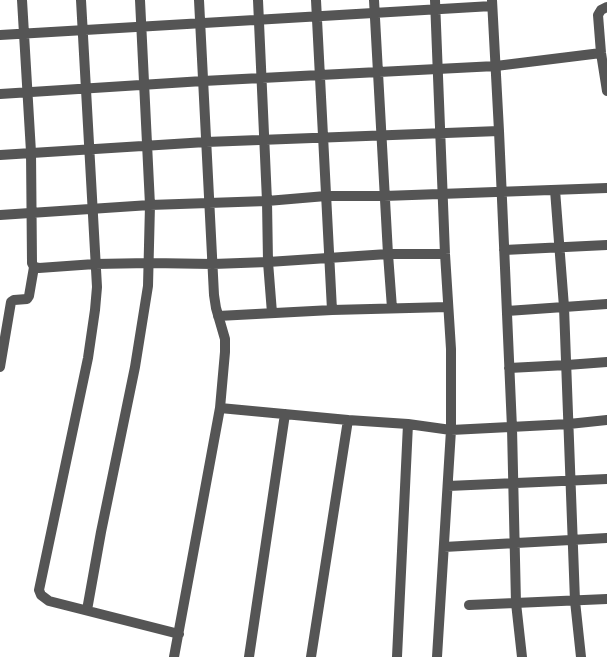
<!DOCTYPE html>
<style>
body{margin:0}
canvas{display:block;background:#fff}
</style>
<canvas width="607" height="657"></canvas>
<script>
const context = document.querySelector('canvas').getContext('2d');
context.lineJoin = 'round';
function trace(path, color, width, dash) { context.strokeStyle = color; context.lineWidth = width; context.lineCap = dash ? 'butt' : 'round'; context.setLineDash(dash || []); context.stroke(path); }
trace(new Path2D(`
 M 81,0 L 97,287 L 95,310 L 88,358 L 39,590 L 41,595 L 49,601 L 179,634
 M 258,0 L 267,201 L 268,262 L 272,313
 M 316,0 L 332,310
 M 374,0 L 388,254 L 392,308
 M 435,0 L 445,254 L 451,349 L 451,430 L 437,657
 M 492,0 L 499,131 L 512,428 L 516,603 L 522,657
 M 607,7 L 601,10 L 598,15 L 601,53 L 607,91
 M 0,35 L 492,6
 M 0,94 L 203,81 L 496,66 L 601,53
 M 0,155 L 206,142 L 499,131
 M 555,190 L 564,307 L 575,601 L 581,657
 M 0,215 L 150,205 L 267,201 L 326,196 L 384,196 L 607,188
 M 504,250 L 607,245
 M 34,267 L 39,268 L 95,264 L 150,263 L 213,264 L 268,262 L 388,254 L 445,254
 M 507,311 L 607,304
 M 218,316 L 332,310 L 448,307
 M 0,367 L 11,302 L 14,300 L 27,299 L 29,296 L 34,267 L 32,263 L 31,152 L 22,0
 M 509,368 L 567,365 L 607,362
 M 220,408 L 348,420
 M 448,486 L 607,479
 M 444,547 L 607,538
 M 469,605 L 607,599
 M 87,610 L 101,532 L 135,367 L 148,286 L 150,205 L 140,0
 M 174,657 L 220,408 L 225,352 L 225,339 L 216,308 L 214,295 L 199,0
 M 249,657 L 285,414
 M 311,657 L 348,420 L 408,424 L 451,430 L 569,424 L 607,420
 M 397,657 L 408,424`), '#555', 10);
</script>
